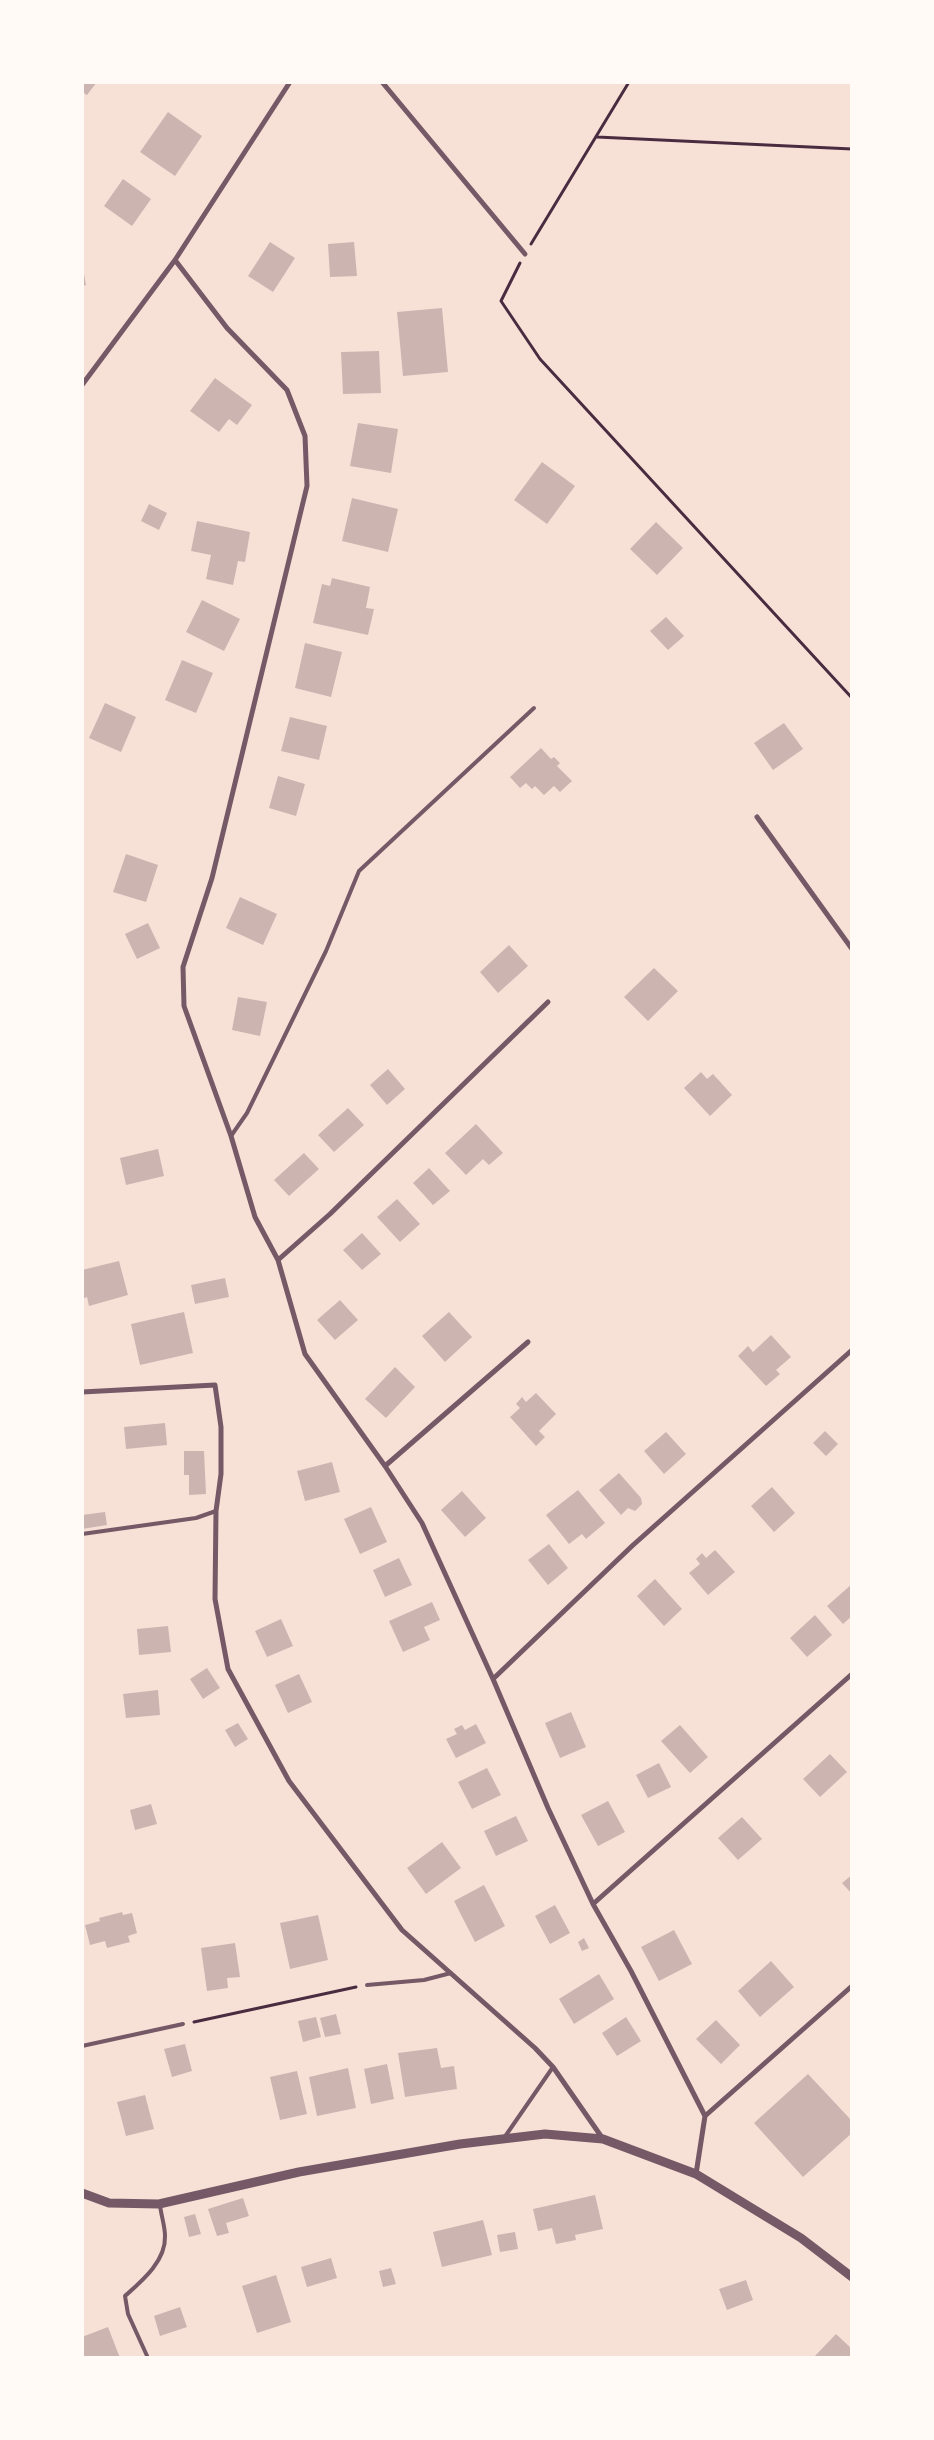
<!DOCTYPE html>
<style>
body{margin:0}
#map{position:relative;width:934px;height:2440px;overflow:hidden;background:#f7e1d7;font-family:"Open Sans",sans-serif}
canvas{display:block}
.frame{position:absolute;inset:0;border:84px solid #fffaf5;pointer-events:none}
</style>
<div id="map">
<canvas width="934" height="2440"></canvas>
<div class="frame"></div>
</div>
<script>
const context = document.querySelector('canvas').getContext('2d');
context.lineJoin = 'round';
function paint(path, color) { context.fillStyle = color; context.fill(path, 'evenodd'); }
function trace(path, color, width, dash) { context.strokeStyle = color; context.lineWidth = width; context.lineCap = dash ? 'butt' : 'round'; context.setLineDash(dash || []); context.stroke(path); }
paint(new Path2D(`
 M 82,82 L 97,82 L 87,95 L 82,92 Z
 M 168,112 L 202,136 L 175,176 L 140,152 Z
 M 123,179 L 151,199 L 132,226 L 104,206 Z
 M 270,242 L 295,258 L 273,292 L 248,276 Z
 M 354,242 L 357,276 L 330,277 L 328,244 Z
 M 82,263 L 86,285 L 82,286 Z
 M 442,308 L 448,372 L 403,376 L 397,312 Z
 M 379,351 L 381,393 L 343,394 L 341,352 Z
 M 215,378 L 252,405 L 237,425 L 229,419 L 219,432 L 190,411 Z
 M 358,423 L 398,429 L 391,473 L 350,466 Z
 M 542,462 L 575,486 L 547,524 L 514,500 Z
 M 352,498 L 398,509 L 388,552 L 342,541 Z
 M 149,504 L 167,513 L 159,530 L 141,521 Z
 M 197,521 L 250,532 L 245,562 L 238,561 L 233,585 L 206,579 L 211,555 L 191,551 Z
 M 656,522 L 683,548 L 657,575 L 630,549 Z
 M 332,578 L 370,587 L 366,608 L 374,609 L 368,635 L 313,623 L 322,584 L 330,586 Z
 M 202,600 L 240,619 L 224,651 L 186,632 Z
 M 666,617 L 684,636 L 668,650 L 650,631 Z
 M 305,643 L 342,652 L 331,697 L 295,688 Z
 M 182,660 L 213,673 L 196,713 L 165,700 Z
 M 105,703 L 136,717 L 121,752 L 89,738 Z
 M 290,717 L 327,726 L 319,760 L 281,751 Z
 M 784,723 L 803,749 L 773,770 L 754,743 Z
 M 541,748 L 551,759 L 554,757 L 560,763 L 557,766 L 572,781 L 560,792 L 554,786 L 544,795 L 535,786 L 532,789 L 526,783 L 520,788 L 510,777 Z
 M 278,776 L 305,784 L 296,816 L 269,808 Z
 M 126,854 L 158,865 L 146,902 L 113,892 Z
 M 240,897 L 277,914 L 263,945 L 226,928 Z
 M 148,923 L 160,948 L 137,959 L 125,934 Z
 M 509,945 L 528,966 L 498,993 L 480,972 Z
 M 654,968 L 678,991 L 648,1021 L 624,997 Z
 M 238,997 L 267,1002 L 260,1036 L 232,1030 Z
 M 388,1069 L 405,1089 L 387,1105 L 370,1085 Z
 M 701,1072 L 707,1079 L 713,1074 L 732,1095 L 710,1116 L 684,1088 Z
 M 348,1108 L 364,1125 L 334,1152 L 318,1135 Z
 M 476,1124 L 503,1153 L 489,1165 L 483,1159 L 466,1175 L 445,1153 Z
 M 158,1149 L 164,1176 L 126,1185 L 120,1158 Z
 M 304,1153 L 319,1169 L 289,1196 L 274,1180 Z
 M 429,1168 L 450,1191 L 433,1205 L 413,1183 Z
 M 397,1199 L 420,1224 L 400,1242 L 377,1217 Z
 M 362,1233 L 381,1254 L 362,1270 L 343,1250 Z
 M 119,1261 L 128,1295 L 89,1306 L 87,1297 L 82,1299 L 82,1270 Z
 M 225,1278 L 229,1297 L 195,1304 L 191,1285 Z
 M 340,1300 L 358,1320 L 335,1340 L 317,1320 Z
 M 184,1312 L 193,1353 L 140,1365 L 131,1324 Z
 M 449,1312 L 472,1337 L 445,1362 L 422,1336 Z
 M 771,1335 L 791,1357 L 776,1370 L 780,1374 L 766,1386 L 738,1356 L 748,1346 L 753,1352 Z
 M 395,1367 L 415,1387 L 386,1418 L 365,1399 Z
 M 536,1393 L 556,1414 L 539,1431 L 545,1437 L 536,1446 L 510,1417 L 520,1408 L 516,1404 L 522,1397 L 526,1402 Z
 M 165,1423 L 167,1445 L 126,1449 L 124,1427 Z
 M 825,1431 L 838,1444 L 826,1456 L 813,1443 Z
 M 666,1432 L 686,1454 L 664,1474 L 644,1451 Z
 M 184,1451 L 204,1451 L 206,1494 L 189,1495 L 189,1475 L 184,1475 Z
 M 332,1462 L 340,1492 L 305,1501 L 297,1471 Z
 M 619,1473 L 641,1498 L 642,1504 L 635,1511 L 628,1508 L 621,1515 L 599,1490 Z
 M 772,1487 L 795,1513 L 774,1532 L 751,1506 Z
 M 578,1490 L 605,1523 L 586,1539 L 582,1534 L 569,1544 L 546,1515 Z
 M 462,1491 L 486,1518 L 465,1537 L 441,1510 Z
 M 371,1507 L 387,1542 L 360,1554 L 344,1519 Z
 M 105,1512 L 107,1525 L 82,1529 L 82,1515 Z
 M 549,1544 L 568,1568 L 548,1585 L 528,1560 Z
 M 715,1550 L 735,1572 L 708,1595 L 689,1573 L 700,1564 L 696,1559 L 702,1553 L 706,1558 Z
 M 399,1558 L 412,1585 L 385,1597 L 373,1570 Z
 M 655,1579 L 682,1609 L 664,1626 L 637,1596 Z
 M 852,1584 L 852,1616 L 843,1624 L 827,1606 Z
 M 432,1602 L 440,1620 L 424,1627 L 430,1640 L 403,1652 L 389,1621 Z
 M 815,1615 L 832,1635 L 807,1657 L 790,1638 Z
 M 281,1619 L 293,1646 L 267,1657 L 255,1631 Z
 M 168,1626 L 171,1652 L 139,1655 L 137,1629 Z
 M 207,1668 L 220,1688 L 203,1699 L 190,1679 Z
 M 299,1674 L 312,1702 L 288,1713 L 275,1685 Z
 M 158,1690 L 160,1715 L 126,1718 L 123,1694 Z
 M 571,1712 L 586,1747 L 560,1758 L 545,1723 Z
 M 238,1723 L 248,1739 L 235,1747 L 225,1730 Z
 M 476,1724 L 486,1743 L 456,1758 L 446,1739 L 457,1734 L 454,1729 L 462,1725 L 465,1730 Z
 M 680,1725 L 708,1757 L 690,1773 L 661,1741 Z
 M 830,1754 L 847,1772 L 820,1797 L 803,1779 Z
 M 659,1763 L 671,1787 L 648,1798 L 636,1775 Z
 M 487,1768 L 501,1795 L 472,1809 L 458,1782 Z
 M 608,1801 L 625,1832 L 598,1846 L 581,1815 Z
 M 151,1804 L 157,1824 L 135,1830 L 130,1810 Z
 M 516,1816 L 528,1841 L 496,1856 L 484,1831 Z
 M 742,1817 L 762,1839 L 738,1860 L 718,1838 Z
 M 442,1842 L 461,1868 L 426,1894 L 407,1868 Z
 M 852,1875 L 852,1894 L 842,1883 Z
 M 484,1885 L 505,1926 L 475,1942 L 454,1901 Z
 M 555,1905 L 570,1933 L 550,1944 L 535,1916 Z
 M 122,1912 L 123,1915 L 132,1913 L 137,1933 L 128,1936 L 130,1942 L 107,1948 L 105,1941 L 90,1945 L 85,1925 L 100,1921 L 99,1918 Z
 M 318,1915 L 328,1960 L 290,1969 L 280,1923 Z
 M 674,1930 L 692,1964 L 659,1981 L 641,1947 Z
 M 584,1938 L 589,1948 L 582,1951 L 578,1942 Z
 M 235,1943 L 240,1977 L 227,1978 L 228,1988 L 207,1991 L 201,1948 Z
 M 771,1961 L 794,1987 L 760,2017 L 738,1991 Z
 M 599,1974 L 614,1999 L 574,2024 L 559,1999 Z
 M 336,2014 L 341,2034 L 325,2037 L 320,2018 Z
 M 316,2017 L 321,2037 L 303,2042 L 298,2021 Z
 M 626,2017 L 641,2041 L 617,2056 L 602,2033 Z
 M 716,2020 L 740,2045 L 721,2064 L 696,2039 Z
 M 185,2044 L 192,2071 L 172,2077 L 164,2049 Z
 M 437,2048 L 441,2068 L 454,2066 L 457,2089 L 405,2097 L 398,2053 Z
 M 387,2064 L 394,2099 L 371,2104 L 364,2069 Z
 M 348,2068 L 356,2108 L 317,2116 L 309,2077 Z
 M 297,2071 L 307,2114 L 280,2120 L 270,2077 Z
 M 808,2074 L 852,2121 L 852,2133 L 803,2177 L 754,2123 Z
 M 145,2095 L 154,2129 L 126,2136 L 117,2102 Z
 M 595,2195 L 603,2229 L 575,2235 L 576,2240 L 556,2244 L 552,2228 L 538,2231 L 533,2209 Z
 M 243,2198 L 249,2216 L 226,2223 L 229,2233 L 217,2236 L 208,2209 Z
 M 195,2214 L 201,2234 L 189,2237 L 184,2217 Z
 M 483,2220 L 492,2255 L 442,2267 L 433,2232 Z
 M 515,2232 L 518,2249 L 500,2252 L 497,2235 Z
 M 331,2258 L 337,2278 L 307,2287 L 301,2267 Z
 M 391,2268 L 396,2284 L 383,2287 L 379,2271 Z
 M 276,2275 L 291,2322 L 257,2333 L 242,2286 Z
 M 746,2280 L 753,2300 L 727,2310 L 719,2289 Z
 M 180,2307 L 187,2327 L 160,2336 L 154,2316 Z
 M 108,2327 L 120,2358 L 82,2358 L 82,2337 Z
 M 836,2334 L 852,2349 L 852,2358 L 813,2358 Z`), '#ccb4b1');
trace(new Path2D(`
 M 597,137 L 852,149
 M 531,244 L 629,82
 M 520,263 L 501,301 L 540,359 L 852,698
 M 194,2022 L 356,1987`), '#4a2c40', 3);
trace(new Path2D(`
 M 231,1136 L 247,1113 L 326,951 L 359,871 L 534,708
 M 82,1534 L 196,1518 L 216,1511
 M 367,1985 L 424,1980 L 451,1973
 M 82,2046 L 183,2024
 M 504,2138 L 553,2067
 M 148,2358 L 128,2314 L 125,2296 C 142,2281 166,2261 165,2236 C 165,2226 161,2215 160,2205`), '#755966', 4);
trace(new Path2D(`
 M 382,82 L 525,254
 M 175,260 L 227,328 L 287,390 L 305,436 L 307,486 L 212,878 L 183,967 L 184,1006 L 231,1136 L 255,1217 L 278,1260 L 305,1354 L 385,1466 L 422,1523 L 493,1679 L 548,1808 L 593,1904 L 631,1971 L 705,2116 L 696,2174
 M 82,385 L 175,260 L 290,82
 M 757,817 L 852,949
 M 278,1260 L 330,1214 L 548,1002
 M 82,1392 L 215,1385 L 221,1427 L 221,1474 L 216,1511 L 215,1599 L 228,1669 L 289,1781 L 402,1930 L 535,2048 L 553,2067 L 603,2139
 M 385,1466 L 528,1342
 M 493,1679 L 632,1546 L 852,1350
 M 593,1904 L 852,1674
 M 705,2116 L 852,1986`), '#755966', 5);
trace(new Path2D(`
 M 82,2193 L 109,2203 L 159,2204 L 299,2172 L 460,2144 L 545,2134 L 603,2139 L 696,2174 L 801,2238 L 852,2277`), '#755966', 9);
</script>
